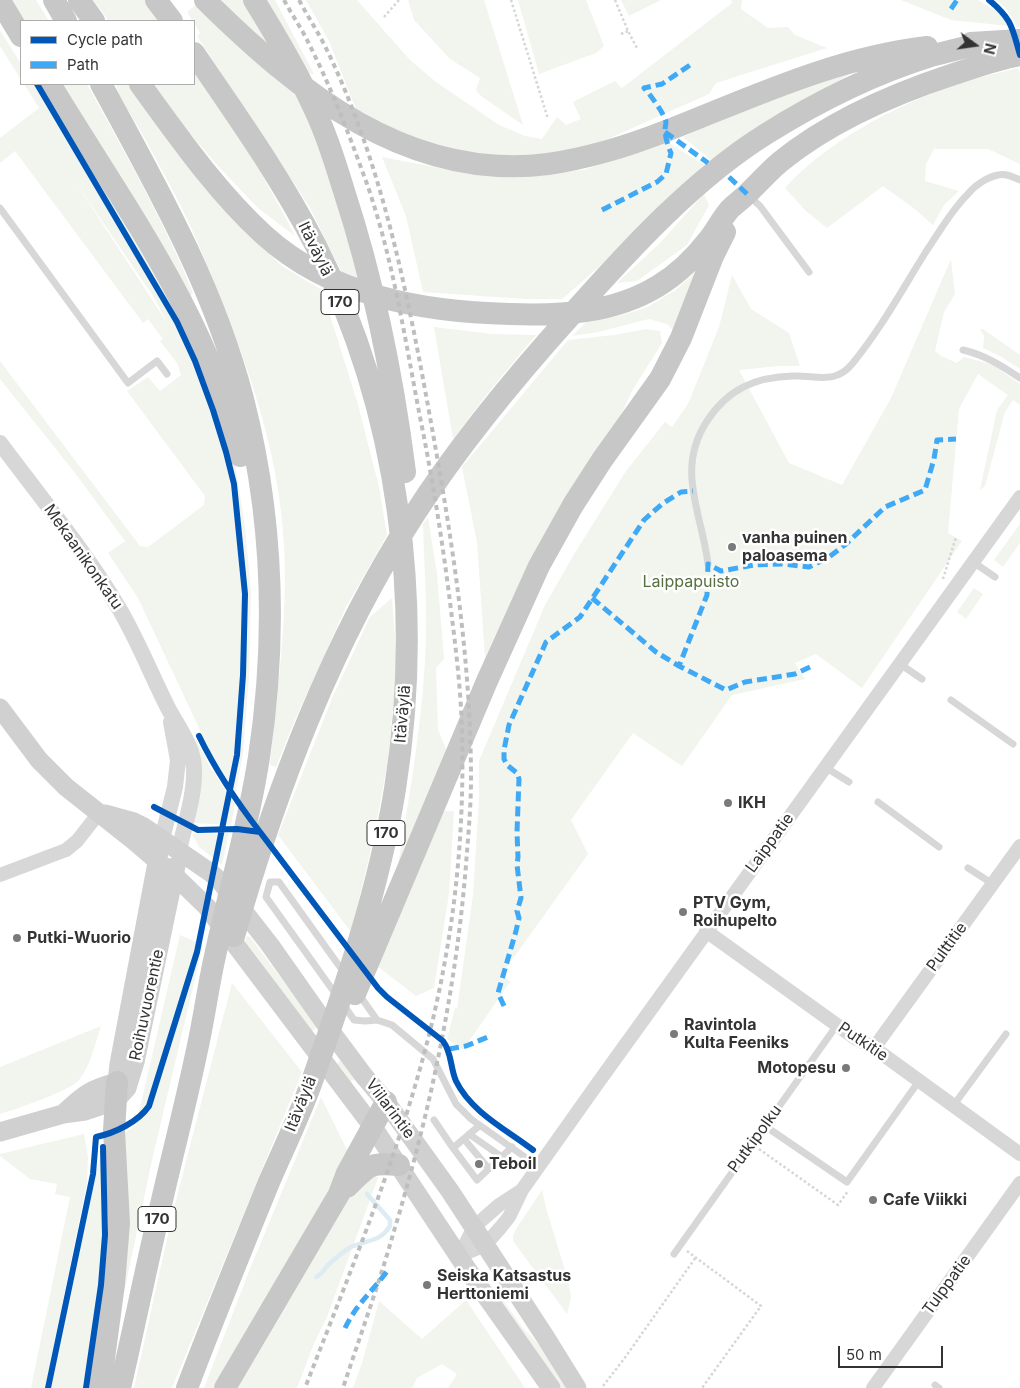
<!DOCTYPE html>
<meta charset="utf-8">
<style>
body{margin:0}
#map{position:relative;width:1020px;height:1388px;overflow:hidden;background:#fff;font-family:Inter,sans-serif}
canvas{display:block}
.legend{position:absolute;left:20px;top:20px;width:175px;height:65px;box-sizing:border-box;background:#fff;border:1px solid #adadad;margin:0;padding:6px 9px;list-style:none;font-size:15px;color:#333}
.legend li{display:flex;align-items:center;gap:10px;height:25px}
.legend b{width:25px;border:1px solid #adadad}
.north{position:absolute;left:950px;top:20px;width:50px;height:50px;-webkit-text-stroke:4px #fff;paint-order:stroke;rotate:104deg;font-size:14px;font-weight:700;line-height:20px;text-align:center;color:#333}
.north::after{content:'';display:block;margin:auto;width:18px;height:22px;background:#333;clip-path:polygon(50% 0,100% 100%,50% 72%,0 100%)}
.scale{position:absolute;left:838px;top:1346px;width:105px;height:22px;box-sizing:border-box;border:2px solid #333;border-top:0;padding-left:6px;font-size:15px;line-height:18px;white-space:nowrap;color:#333;-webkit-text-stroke:4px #fff;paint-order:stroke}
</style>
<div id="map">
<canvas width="1020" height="1388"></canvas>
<ul class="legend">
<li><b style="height:6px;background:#0057b8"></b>Cycle path</li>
<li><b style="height:6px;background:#3fa9f5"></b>Path</li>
</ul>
<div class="north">N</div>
<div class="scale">50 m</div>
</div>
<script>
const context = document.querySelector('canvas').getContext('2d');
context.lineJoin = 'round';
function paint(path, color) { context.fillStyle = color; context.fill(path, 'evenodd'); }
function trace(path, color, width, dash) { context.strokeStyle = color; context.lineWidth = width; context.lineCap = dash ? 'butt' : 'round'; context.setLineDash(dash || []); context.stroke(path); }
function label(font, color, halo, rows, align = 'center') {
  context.font = font + ' Inter,sans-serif'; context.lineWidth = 5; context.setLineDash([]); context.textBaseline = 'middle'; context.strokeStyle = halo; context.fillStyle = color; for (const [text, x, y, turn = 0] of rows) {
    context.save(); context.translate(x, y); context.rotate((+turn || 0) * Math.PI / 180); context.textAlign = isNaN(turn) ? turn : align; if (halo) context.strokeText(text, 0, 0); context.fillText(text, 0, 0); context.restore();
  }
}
paint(new Path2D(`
 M 5,0 L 36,0 L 49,21 L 21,21 Z
 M 93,0 L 145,0 L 160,21 L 109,21 Z
 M 218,0 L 248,0 L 286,64 Z
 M 261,0 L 275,0 L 314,74 L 305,73 Z
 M 306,0 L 357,0 L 410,60 L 436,82 L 499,125 L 525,136 L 542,139 L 557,117 L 566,125 L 581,119 L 573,102 L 615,81 L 622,88 L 732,3 L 731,0 L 742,0 L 741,9 L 768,28 L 788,27 L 795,35 L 827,48 L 716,83 L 709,94 L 574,154 L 547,159 L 442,152 L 357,112 L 329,41 Z
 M 408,0 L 484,0 L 523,125 L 481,96 L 476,90 L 480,78 L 450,59 L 414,20 Z
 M 518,0 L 586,0 L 604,46 L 596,53 L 539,74 Z
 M 621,0 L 661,0 L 629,16 Z
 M 901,0 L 978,0 L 1001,14 L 1009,26 L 951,20 Z
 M 996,0 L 1020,0 L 1020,27 L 1017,27 L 1005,7 Z
 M 198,3 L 259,65 L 307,104 L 366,282 L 343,275 L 309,206 L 197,36 L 200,33 L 187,12 Z
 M 0,30 L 21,64 L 21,80 L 0,46 Z
 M 1018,68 L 1020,74 L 1020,164 L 988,149 L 934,149 L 926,164 L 925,181 L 959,191 L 944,205 L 933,225 L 916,210 L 883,186 L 827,228 L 806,211 L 785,188 C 826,142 894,107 951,86 C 973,78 996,74 1018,68 Z
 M 194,69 C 231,122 266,178 295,236 L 258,208 L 217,165 L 170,110 L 151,84 L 194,84 Z
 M 851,73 L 714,162 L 683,137 L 750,105 Z
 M 24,84 L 41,84 L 164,285 L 221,416 L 236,469 L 245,527 L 251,592 L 249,677 L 243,753 L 236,792 L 214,760 L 138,598 L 108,553 L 125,541 L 75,473 L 0,379 L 0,361 L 140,546 L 148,547 L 204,505 L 205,496 L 127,391 L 148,377 L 160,391 L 181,375 L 177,363 L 160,341 L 163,339 L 148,319 L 143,323 L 15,151 L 0,163 L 0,138 L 39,108 ZM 72,177 L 153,296 L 168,324 Z
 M 58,84 L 87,84 C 124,152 164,220 193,293 L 187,299 Z
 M 116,84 L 128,84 L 161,130 L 241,228 L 282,266 L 322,290 L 357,401 L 379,487 L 387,535 L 346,607 L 294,722 L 276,767 L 270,765 C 277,694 288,617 284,546 C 279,439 238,339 197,241 C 181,203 160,167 140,130 C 134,119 117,95 116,84 Z
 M 666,141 L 704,165 L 624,245 L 562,299 L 526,299 L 423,292 L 406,216 L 382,157 L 477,175 L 535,174 L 584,170 Z
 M 704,194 L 709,205 L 687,245 L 637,281 L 617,283 L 660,243 Z
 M 951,259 L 955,294 L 944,312 L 935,351 L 941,356 L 957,363 L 964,357 L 993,365 L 1020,384 L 1020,405 L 1013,400 L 1005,412 L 985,486 L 980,490 L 997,410 L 1008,395 L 978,374 L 959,409 L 948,533 L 962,541 L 862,688 L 816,654 L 795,663 L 805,679 L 732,695 L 682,766 L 633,733 L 571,820 L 588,854 L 502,974 L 510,982 L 463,1050 L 447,1039 L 455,1008 L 457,1009 L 473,895 L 479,798 L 479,761 L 545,605 L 573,556 L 626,471 L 665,422 L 672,427 L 688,404 L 719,327 L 732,275 L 751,309 L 789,333 L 800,366 L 779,366 L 739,370 L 789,463 L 842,485 L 891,398 Z
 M 702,267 L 676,333 L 667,324 L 649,319 L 598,332 L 572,336 L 587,321 L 619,316 L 646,308 L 674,291 Z
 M 434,327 L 492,334 L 536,335 L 491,389 L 453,439 Z
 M 646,329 L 660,331 L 662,343 L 632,391 L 621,415 L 531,559 L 485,657 L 477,542 L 462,467 L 568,340 L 614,335 Z
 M 983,329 L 1020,355 L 1020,369 L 1000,356 L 983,348 L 984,336 L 980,330 Z
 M 428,517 L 437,574 L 444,659 L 436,668 L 438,730 L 447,751 L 398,866 C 410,791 424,714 426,638 C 427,600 424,562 423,524 Z
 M 1020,524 L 1020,543 L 1003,567 L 994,560 Z
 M 974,588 L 983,594 L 966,619 L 957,612 Z
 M 392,598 L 397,664 L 388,760 L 373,841 L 351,932 L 278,835 L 333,696 L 370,617 Z
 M 195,737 L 210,767 L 235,804 L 231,825 L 193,823 L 197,747 Z
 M 441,811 L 454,811 L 449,894 L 434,988 L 416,996 L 377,966 Z
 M 229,833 L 222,865 L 199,847 L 192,834 Z
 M 180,935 L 203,945 L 152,1160 L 119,1316 L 121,1136 L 136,1125 Z
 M 247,936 L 250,937 L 317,1026 L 313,1031 L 311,1030 L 246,942 L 245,939 Z
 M 232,983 L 302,1072 L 172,1388 L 134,1388 L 173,1212 Z
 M 101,1026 C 95,1044 91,1065 79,1080 C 72,1090 14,1110 0,1114 L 0,1067 Z
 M 340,1060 L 355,1078 L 355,1080 L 350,1081 L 337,1064 Z
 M 321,1097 L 348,1152 L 341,1168 L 214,1388 L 204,1388 L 248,1274 Z
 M 84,1134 L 88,1157 L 87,1183 L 45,1388 L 31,1388 L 70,1197 L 55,1194 L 57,1184 L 30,1179 L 0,1156 L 0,1154 Z
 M 107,1141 L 111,1209 L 91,1388 L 51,1388 L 95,1176 L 102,1148 Z
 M 376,1176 L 378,1178 L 327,1317 L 315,1341 L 297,1388 L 238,1388 L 356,1187 L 361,1181 Z
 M 542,1190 L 546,1208 L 568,1280 L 571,1298 L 567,1314 L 513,1241 L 513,1236 L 516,1229 Z
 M 522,1270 L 531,1282 L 528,1288 L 513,1276 Z
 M 495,1289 L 522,1327 L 544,1350 L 567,1388 L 559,1388 L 491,1291 Z
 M 466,1300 L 525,1388 L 448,1388 L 457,1374 L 442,1364 L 417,1378 L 412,1388 L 353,1388 L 362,1363 L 379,1301 L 422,1339 Z`), '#f1f5ed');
trace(new Path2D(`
 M 316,1277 C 321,1275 324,1270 327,1266 C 334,1260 341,1253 349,1248 C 364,1240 380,1243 390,1226 L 390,1220 L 367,1194`), '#ddebf3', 4.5);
trace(new Path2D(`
 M 511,0 L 548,119
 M 615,0 L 628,31 L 638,50
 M 384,17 L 399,0
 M 621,34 L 628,31
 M 943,579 L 956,537
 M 759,1149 L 838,1205 L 848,1191
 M 687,1251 L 761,1306 L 702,1388
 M 603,1386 L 624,1359 L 696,1257`), '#d6d6d6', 2.5, [2.5, 2.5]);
trace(new Path2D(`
 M 749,196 L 760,206 L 809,272
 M 0,208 L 128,383 L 157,361 L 167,374
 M 963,350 C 985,355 1002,366 1020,378
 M 973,562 L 995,577
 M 708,564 C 702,513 675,470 707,421 C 728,389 755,377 793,376 C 816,375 835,385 852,364 C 881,329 903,288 927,250 C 940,231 951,211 967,195 C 974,186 987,177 998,175 C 1006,173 1013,177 1020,180
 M 900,664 L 922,679
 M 951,700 L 1013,744
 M 825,767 L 849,782
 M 878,802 L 939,847
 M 968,868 L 993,884
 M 358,993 L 377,1020 L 392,1025 L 433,1059 L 456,1104 L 471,1119 L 539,1167
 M 337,996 L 266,897 L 270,882 L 279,882 L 345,974
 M 343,1004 L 354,1020 L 365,1021 L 377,1020
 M 953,1106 L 1006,1034
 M 434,1120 L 453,1148
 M 479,1126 L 453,1148 L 477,1180 L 512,1147
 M 765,1126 L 847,1182 L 919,1081
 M 469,1134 L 502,1157
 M 464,1139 L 489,1169
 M 674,1254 L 837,1025
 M 935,1385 L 939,1388`), '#d7d7d7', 7);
trace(new Path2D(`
 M 0,875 L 66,850 L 77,841 L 99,813
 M 706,931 L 855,1038 L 874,1048 L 1020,1154
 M 874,1048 L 1020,846
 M 459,1256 L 485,1245 L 501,1227 L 509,1217 L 522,1190 L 600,1080 L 1020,497
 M 459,1256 L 474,1227 L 499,1205 L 522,1190
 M 873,1388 L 1020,1183`), '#d7d7d7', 14);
trace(new Path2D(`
 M 0,443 C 41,498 85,551 120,610 C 138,641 151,674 167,706 C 177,726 193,745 194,768 C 195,795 185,824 179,850
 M 162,839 L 175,787 L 178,760 L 171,722`), '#d7d7d7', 16);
trace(new Path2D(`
 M 0,708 L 39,760 L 66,787 L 133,840 L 174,875 L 207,907 L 373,1127 L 469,1272 L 551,1388
 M 105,814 L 134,822 L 144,827 L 211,873 L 220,881 L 270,945 L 329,1029 L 364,1076 L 386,1102 L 450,1191 L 546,1338 L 577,1388
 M 63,1114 C 84,1094 89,1090 117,1082 L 119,1064 L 159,852
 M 0,1132 L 63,1114 L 85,1111 L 115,1101 L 127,1088 L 135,1062 L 176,866`), '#d0d0d0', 19);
trace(new Path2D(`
 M 54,0 L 66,21
 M 79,0 L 94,21
 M 156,0 L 172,21
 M 205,0 C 297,91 408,182 548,164 C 589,158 628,146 666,131 C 753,97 834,58 927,47
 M 254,0 C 275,34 296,69 313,106 C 326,133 335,162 344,191 C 374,283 393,377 405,472
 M 0,1 L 21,36
 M 971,43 L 1020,40
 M 50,84 C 122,203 209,318 240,456
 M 101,84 C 156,185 214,287 243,399 C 273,516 277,638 259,757 C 249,824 229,890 215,956 C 208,987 204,1019 197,1050 C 186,1103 172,1156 160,1209 C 146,1268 134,1328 120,1388
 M 140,84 C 178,136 216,191 264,235 C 331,296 423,312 510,314 C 561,316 614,313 658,286 C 678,274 695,257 709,239 C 716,230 722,218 730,209 C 735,204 741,200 746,195 C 758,184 768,172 780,162 C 830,121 893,94 954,74 C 976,67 997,59 1020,55
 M 234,936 C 276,790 331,643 414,515 C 461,442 515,377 573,313 C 629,250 694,179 766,134 C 817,102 873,74 931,56 C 949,51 967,47 985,42
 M 355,994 L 487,681 L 539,566 L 573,505 L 602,460 L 660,379 L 681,338 L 713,256 L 725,232
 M 347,1187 C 369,1166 367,1162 399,1165
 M 100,1388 L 114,1284 L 119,1223 L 114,1131 L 117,1082
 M 187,1388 C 213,1319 241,1251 269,1182 C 283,1150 299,1117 311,1084 C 345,988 379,889 395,789 C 424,606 400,412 316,246 C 281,178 237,116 194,53
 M 225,1388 L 339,1194 L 347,1173 L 386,1102`), '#c7c7c7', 22);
trace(new Path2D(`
 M 284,0 C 292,15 302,29 309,44 C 332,89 350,137 367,184 C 393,259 405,339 420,417 C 433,481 443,545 451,610 C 456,650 461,691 462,732 C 464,806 459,882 446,955 C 421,1102 359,1249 305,1388
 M 299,0 C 307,15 316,29 324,44 C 378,153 404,276 426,395 C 449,521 471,650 471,779 C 471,808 468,837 466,865 C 456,989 430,1112 394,1231 C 379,1284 360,1336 343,1388`), '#bebebe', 4, [5, 4]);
trace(new Path2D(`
 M 951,9 L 957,0
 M 665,132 L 708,163
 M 729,177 L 747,194
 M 602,210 L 657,182 L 666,174 L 671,153 C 668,147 665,136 665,130 C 665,127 666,124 666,122 C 665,115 650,94 644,88 L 662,84 L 690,65
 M 592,598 L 656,652 L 679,666
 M 810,667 L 795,674 L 745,682 L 726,690 L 679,666 L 707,595 L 708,564 L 721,571 L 754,565 L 782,564 L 809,567 L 829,557 L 846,544 L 885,507 L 925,490 L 934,459 L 937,440 L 956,439
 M 504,1006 L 498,993 L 516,931 L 519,918 L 517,911 L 521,898 L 517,865 L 518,857 L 517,832 L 519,779 L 517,773 L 507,765 L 504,759 L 504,750 L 509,725 L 546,642 L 580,617 L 644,520 L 662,504 L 681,492 L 693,491
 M 449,1049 L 466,1046 L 488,1037
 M 345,1328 C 357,1303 373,1291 388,1270`), '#3fa9f5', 5, [10, 5]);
trace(new Path2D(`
 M 989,0 C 1012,19 1012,27 1020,55
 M 37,84 L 177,322 L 195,361 L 213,410 L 226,452 L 234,484 L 245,594 L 243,675 L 237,755 L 197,952 L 149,1106 C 138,1122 115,1133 96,1137 L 93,1174 L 48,1388
 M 199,736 C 216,771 236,801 260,832
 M 154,807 L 198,830 L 237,829 L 260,832 L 378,988 L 387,997 L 443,1041 C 452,1053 450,1067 456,1081 C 471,1112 507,1130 533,1150
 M 86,1388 L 101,1285 L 105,1235 L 103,1147`), '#0057b8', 6);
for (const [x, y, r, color] of [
 [732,547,5,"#7a7a7a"],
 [728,803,5,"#7a7a7a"],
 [683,912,5,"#7a7a7a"],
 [17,938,5,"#7a7a7a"],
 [674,1034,5,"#7a7a7a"],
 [846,1068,5,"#7a7a7a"],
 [479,1164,5,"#7a7a7a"],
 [873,1200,5,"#7a7a7a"],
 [427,1285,5,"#7a7a7a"]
]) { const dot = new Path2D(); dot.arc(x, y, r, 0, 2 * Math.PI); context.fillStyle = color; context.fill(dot); trace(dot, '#fff', 2); }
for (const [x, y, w] of [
 [340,302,38],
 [386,833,38],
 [157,1219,38]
]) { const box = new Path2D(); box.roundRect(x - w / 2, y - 12.5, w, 25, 4); context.fillStyle = '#fff'; context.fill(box); trace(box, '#333', 1); }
label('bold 15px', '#333', null, [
 ["170",340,302],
 ["170",386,833],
 ["170",157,1219]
]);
label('16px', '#333', '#fff', [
 ["Itäväylä",315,249,64],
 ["Mekaanikonkatu",83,557,55],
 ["Itäväylä",403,714,-85],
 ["Laippatie",770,843,-54],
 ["Pulttitie",947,947,-54],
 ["Roihuvuorentie",147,1005,-78],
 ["Putkitie",863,1042,34],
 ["Itäväylä",301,1104,-68],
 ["Viilarintie",390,1109,53],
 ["Putkipolku",755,1139,-54],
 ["Tulppatie",947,1285,-54]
]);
label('bold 16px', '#333', '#fff', [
 ["vanha puinen",742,538],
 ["paloasema",742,556],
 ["IKH",738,803],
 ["PTV Gym,",693,903],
 ["Roihupelto",693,921],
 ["Putki-Wuorio",27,938],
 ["Ravintola",684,1025],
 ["Kulta Feeniks",684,1043],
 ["Motopesu",836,1068,"right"],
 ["Teboil",489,1164],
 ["Cafe Viikki",883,1200],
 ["Seiska Katsastus",437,1276],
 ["Herttoniemi",437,1294]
], 'left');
label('16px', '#56703f', '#fff', [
 ["Laippapuisto",691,582]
]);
</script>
